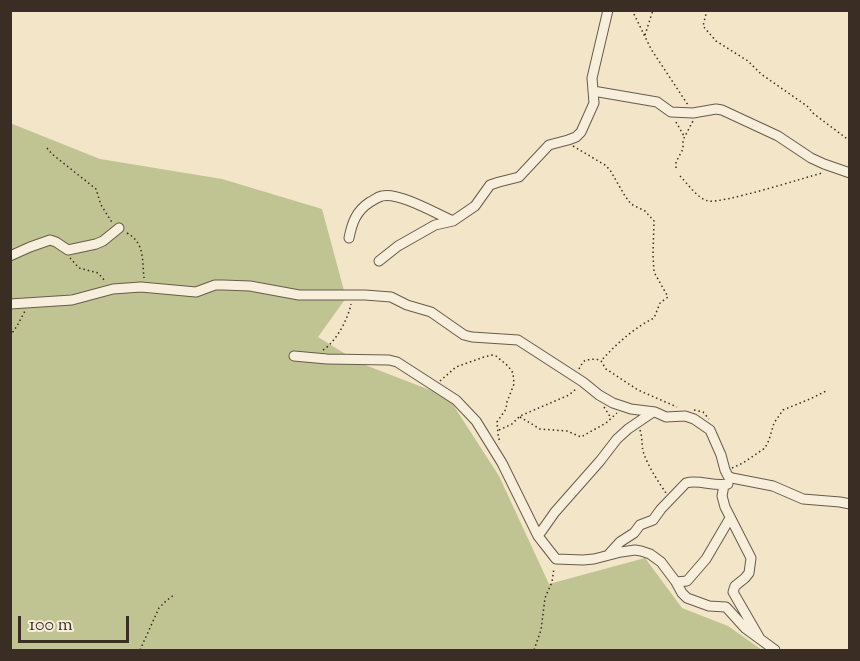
<!DOCTYPE html>
<style>
body{margin:0}
#map{position:relative;width:860px;height:661px;overflow:hidden;background:#f2e5c8;font-family:"Sorts Mill Goudy",serif}
canvas{display:block}
.frame{position:absolute;inset:0;border:12px solid #3a2d23;pointer-events:none}
.scale{position:absolute;left:18px;top:616px;width:111px;height:27px;box-sizing:border-box;border:3px solid #3a2d23;border-top:0;padding-left:8px;font-size:18px;line-height:21px;white-space:nowrap;color:#3a2d23;-webkit-text-stroke:4px #f7eedb;paint-order:stroke}
</style>
<div id="map">
<canvas width="860" height="661"></canvas>
<div class="frame"></div>
<div class="scale">100 m</div>
</div>
<script>
const context = document.querySelector('canvas').getContext('2d');
context.lineJoin = 'round';
function paint(path, color) { context.fillStyle = color; context.fill(path, 'evenodd'); }
function trace(path, color, width, dash) { context.strokeStyle = color; context.lineWidth = width; context.lineCap = dash ? 'butt' : 'round'; context.setLineDash(dash || []); context.stroke(path); }
paint(new Path2D(`
 M 10,123 L 100,159 L 222,179 L 322,209 L 346,298 L 318,337 L 360,363 L 448,397 L 499,476 L 549,584 L 645,558 L 682,608 L 728,626 L 762,650 L 11,650 Z`), '#c0c392');
const minor = new Path2D(`
 M 593,91 L 657,102 L 671,112 L 693,113 L 716,109 L 722,110 L 778,136 L 811,158 L 824,164 L 850,173
 M 349,238 C 352,223 356,211 370,202 C 374,200 377,197 382,196 C 399,192 437,214 453,221
 M 10,256 L 30,247 L 50,240 L 56,242 L 68,250 L 96,244 L 103,241 L 119,228
 M 379,261 L 398,246 L 435,225 L 453,221 L 475,206 L 490,185 L 499,182 L 519,177 L 549,145 L 568,140 L 576,137 L 581,132 L 594,103 L 592,78 L 608,10
 M 10,304 L 72,300 L 113,289 L 141,287 L 196,292 L 215,285 L 223,285 L 250,286 L 299,295 L 365,295 L 391,297 L 407,305 L 431,312 L 464,335 L 472,337 L 518,340 L 583,382 L 599,395 L 613,403 L 631,409 L 655,412 L 666,417 L 685,416 L 694,419 L 710,430 L 721,455 L 725,470 L 728,476 L 732,478 L 773,486 L 803,499 L 840,502 L 850,504
 M 294,356 L 327,359 L 389,360 L 397,362 L 456,400 L 476,421 L 502,463 L 538,536 L 556,559 L 583,560 L 594,559 L 621,552 L 635,550 L 641,551 L 650,554 L 661,562 L 676,582 L 682,593 L 687,598 L 709,606 L 726,607 L 745,628 L 775,650
 M 724,485 L 722,496 L 725,507 L 751,558 L 749,573 L 745,578 L 735,586 L 733,592 L 759,637
 M 538,536 L 555,512 L 600,461 L 617,439 L 628,429 L 653,412
 M 609,554 L 620,542 L 634,533 L 640,525 L 653,520 L 661,509 L 686,483 C 699,479 713,487 728,484
 M 676,582 L 687,581 L 706,559 L 730,518`);
trace(minor, '#685b4c', 11);
trace(new Path2D(`
 M 632,10 L 651,49 L 688,105
 M 707,10 L 703,26 L 716,41 L 748,61 L 761,74 L 807,106 L 814,114 L 850,141
 M 645,35 L 653,10
 M 676,122 L 684,136
 M 573,146 L 605,165 L 610,170 L 625,196 L 631,204 L 645,211 L 654,221 L 653,255 L 654,272 L 668,297 L 660,303 L 654,318 C 634,328 616,344 601,361
 M 47,148 L 52,154 L 96,189 L 101,205 L 113,224
 M 676,168 L 676,162 L 683,149 L 683,140 L 693,121
 M 680,176 C 688,184 697,198 708,201 C 721,204 804,178 822,173
 M 127,233 C 145,243 142,260 144,278
 M 70,258 L 79,268 L 98,273 L 106,282
 M 10,336 L 17,326 L 25,311
 M 323,350 C 336,342 348,319 351,304
 M 579,369 L 583,362 L 586,360 L 596,359 L 601,361 L 606,369 L 638,390 L 677,407
 M 440,381 L 456,367 L 484,357 L 492,355 L 496,356 L 508,366 L 513,373 L 514,384 L 507,402 L 506,409 L 497,422 L 498,434 L 500,443
 M 604,407 L 611,418
 M 694,410 L 703,412 L 709,419
 M 520,417 L 540,429 L 567,431 L 581,437 L 606,423 L 617,413
 M 499,430 L 512,424 L 520,416 L 569,395 L 576,389
 M 640,430 C 643,439 641,446 644,454 C 648,466 659,483 666,493
 M 732,468 L 743,463 L 765,448 L 769,440 L 774,423 L 783,410 L 810,399 L 826,391
 M 140,650 L 159,608 L 166,601 L 175,594
 M 534,650 L 541,630 L 545,598 L 552,582 L 554,568`), '#3a2d23', 1.5, [1.5, 3]);
trace(minor, '#f7eedb', 9);
</script>
